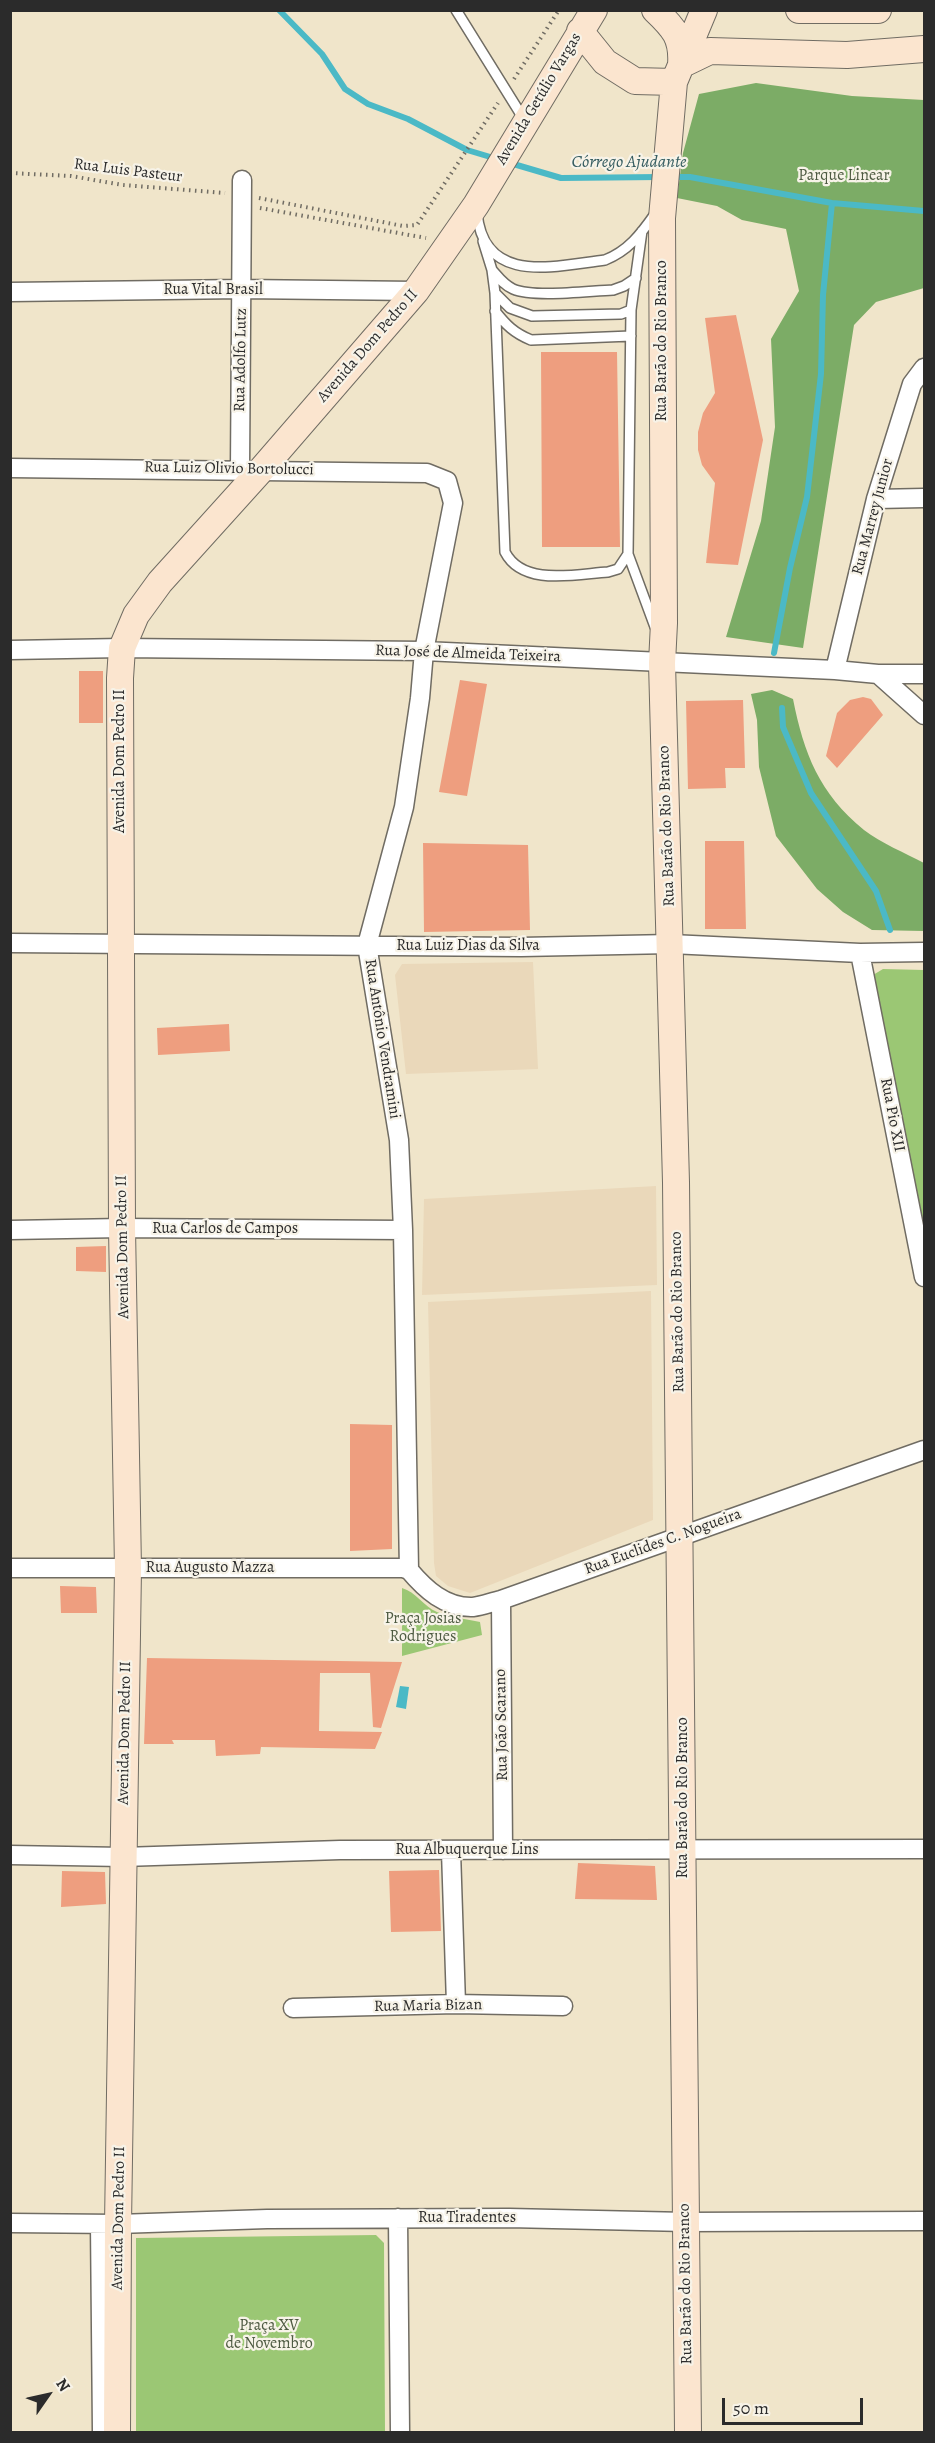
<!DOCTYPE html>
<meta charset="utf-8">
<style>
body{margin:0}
#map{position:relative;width:935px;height:2443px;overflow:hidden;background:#f0e5ca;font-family:Alegreya,serif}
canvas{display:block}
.frame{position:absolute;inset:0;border:12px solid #2b2b2b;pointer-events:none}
.north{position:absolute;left:18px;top:2365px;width:60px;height:60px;-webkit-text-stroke:4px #f7f3e8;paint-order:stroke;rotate:56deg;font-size:16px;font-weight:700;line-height:24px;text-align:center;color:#2b2b2b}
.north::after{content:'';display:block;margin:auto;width:21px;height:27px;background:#2b2b2b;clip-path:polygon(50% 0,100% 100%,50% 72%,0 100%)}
.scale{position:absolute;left:722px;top:2398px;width:141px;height:27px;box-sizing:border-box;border:3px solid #2b2b2b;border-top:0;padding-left:8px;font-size:18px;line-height:21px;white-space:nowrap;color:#2b2b2b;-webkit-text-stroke:4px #f7f3e8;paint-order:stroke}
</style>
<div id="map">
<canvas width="935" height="2443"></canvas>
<div class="frame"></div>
<div class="north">N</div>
<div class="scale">50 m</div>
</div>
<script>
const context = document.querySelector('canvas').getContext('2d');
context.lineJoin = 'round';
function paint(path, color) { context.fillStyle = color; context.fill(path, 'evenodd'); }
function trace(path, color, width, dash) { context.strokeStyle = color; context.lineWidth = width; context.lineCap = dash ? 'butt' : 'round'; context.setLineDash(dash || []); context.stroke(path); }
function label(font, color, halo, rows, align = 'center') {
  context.font = font + ' Alegreya,serif'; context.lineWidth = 4.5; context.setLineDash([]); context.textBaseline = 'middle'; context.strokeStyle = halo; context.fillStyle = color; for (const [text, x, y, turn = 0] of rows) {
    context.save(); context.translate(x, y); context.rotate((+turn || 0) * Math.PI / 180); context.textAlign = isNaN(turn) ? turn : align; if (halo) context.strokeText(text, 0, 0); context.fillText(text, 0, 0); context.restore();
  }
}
paint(new Path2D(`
 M 533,962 L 538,1069 L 406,1074 L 395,975 L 402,964 Z
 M 656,1186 L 657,1285 L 422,1295 L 424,1199 Z
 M 651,1291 L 653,1520 L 470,1593 L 448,1586 L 436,1576 L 434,1563 L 428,1302 Z`), '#ead8ba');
paint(new Path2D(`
 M 883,969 L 924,970 L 924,1228 L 873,975 Z
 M 402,1588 C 416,1592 423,1606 437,1612 C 450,1618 467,1619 480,1622 L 482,1635 L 402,1656 Z
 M 376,2235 L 384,2243 L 385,2432 L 136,2432 L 136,2238 Z`), '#9bc774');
paint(new Path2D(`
 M 756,83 L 852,96 L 924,100 L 924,288 L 876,302 L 854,325 L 803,648 L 726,637 L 761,521 L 775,427 L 771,339 L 799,291 L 786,229 L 742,220 L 717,206 L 677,198 L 683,153 L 699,94 Z
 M 772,690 L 793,699 C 804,754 819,793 864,830 C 881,843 905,853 924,863 L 924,931 L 872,930 L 843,912 L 817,889 L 776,836 L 759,767 L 757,720 L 751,694 Z`), '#7cac66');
paint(new Path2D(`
 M 400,1686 L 409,1687 L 406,1709 L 396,1707 Z`), '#4bb9c6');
trace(new Path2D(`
 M 279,10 L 322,54 L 345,89 L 368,104 L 408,119 L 467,150 L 497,159
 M 510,163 L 561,178 L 660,177
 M 673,177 L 690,177 L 832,203 L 924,211
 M 774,653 L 790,568 L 807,497 L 821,374 L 823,295 L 832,203
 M 782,708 L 783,727 L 811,793 L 876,891 L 890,930`), '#4bb9c6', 6);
paint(new Path2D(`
 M 736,315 L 763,440 L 738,565 L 706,563 L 715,483 L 702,465 L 698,450 L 698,432 L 703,413 L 715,393 L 705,318 Z
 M 541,352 L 617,352 L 620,547 L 542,547 Z
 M 79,671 L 103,671 L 103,723 L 79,723 Z
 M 460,680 L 487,684 L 467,796 L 439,792 Z
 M 863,697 L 871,699 L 883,715 L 837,768 L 826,756 L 837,713 L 850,700 Z
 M 743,700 L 745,768 L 725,768 L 726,788 L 688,789 L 686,701 Z
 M 705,841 L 744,841 L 746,929 L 705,929 Z
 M 423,843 L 528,845 L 530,930 L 424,932 Z
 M 229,1024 L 230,1051 L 158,1055 L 157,1028 Z
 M 106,1246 L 106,1272 L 76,1271 L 76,1247 Z
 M 350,1424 L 392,1425 L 392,1549 L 350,1551 Z
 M 60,1586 L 96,1587 L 97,1613 L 61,1613 Z
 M 147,1658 L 402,1662 L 381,1728 L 373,1727 L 370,1673 L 320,1673 L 319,1731 L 382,1732 L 375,1749 L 261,1747 L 260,1754 L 216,1756 L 215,1740 L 172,1740 L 174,1744 L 144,1744 Z
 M 578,1863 L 655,1866 L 657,1900 L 575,1899 Z
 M 439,1870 L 441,1931 L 391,1932 L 389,1871 Z
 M 62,1871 L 105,1872 L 106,1904 L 61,1907 Z`), '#ee9e7f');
const lane = new Path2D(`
 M 456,10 L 525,121
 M 477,213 C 484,286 555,266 605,260 C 628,251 641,234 655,214
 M 483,241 L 492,270 L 495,293 L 505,552 C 523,587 576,574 608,572 L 618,569 L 628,554 L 631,310 L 642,231
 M 492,270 C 499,278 504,285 513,289 C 534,298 588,291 613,290 L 624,286 L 636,278
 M 495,293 L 510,308 L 532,316 L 621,314 L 631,310
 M 495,311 C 506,325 514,333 531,340 L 631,336
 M 628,554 L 655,627`);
const street = new Path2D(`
 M 10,292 L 242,289 L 416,291
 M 10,468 L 427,473 L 447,481 L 453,503 L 424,651 L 420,698 L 404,807 L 367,945 L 399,1140 L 403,1230 L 409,1570
 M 240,469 L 242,180
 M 876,499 L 924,498
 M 10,650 L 122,648 L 424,651 L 835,670 L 878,674 L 924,674
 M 835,670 L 876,499 L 912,384 L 924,368
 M 878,674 L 924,715
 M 10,943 L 521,947 L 671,944 L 860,953 L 924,952
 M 860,953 L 924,1277
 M 10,1230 L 122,1228 L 403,1230
 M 10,1568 L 403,1568 L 409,1570
 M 409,1570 C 425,1589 445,1608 473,1607 C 482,1606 492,1602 501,1600 L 924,1450
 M 501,1600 L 503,1850
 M 451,1851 L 456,2004
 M 10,1855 L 123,1857 L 340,1850 L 924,1849
 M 293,2008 L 456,2004 L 563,2006
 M 398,2218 L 400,2432
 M 10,2223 L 118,2224 L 267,2219 L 509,2218 L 686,2222 L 924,2221
 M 100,2224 L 102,2432`);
const secondary = new Path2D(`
 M 655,10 C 674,28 683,38 681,65
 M 799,10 L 878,10
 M 580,31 L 605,62 L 635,81 L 674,82
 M 681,65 L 710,51 L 847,55 L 924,49
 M 117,2432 L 118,2224 L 128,1569 L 122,1228 L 120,678 L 122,648 L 136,615 L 160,582 L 262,469 L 416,291 L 476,205 L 594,10
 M 688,2432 L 676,1182 L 662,663 L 664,623 L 662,218 L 674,82 L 704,10`);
trace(lane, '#706c63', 12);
trace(street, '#706c63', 21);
trace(secondary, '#706c63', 28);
trace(new Path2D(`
 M 514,79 L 559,10
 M 10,173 L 71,176 L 123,185 L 225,193
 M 259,198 L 403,226 L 417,225 L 498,103
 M 260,208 L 426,238`), '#706c63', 4, [1.5, 4.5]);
trace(lane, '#fff', 9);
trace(street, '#fff', 18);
trace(secondary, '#fbe5cf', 26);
label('16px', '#2b2b2b', '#f7f3e8', [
 ["Avenida Getúlio Vargas",539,99,-59],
 ["Rua Luis Pasteur",128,171,7],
 ["Rua Vital Brasil",213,290],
 ["Rua Barão do Rio Branco",662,341,-90],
 ["Avenida Dom Pedro II",368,346,-49],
 ["Rua Adolfo Lutz",241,360,-89],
 ["Rua Luiz Olivio Bortolucci",229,469,1],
 ["Rua Marrey Junior",873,517,-75],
 ["Rua José de Almeida Teixeira",468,654,2],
 ["Avenida Dom Pedro II",120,761,-90],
 ["Rua Barão do Rio Branco",667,826,-92],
 ["Rua Luiz Dias da Silva",468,946],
 ["Rua Antônio Vendramini",382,1039,81],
 ["Rua Pio XII",892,1115,79],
 ["Rua Carlos de Campos",225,1229],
 ["Avenida Dom Pedro II",123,1247,-91],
 ["Rua Barão do Rio Branco",678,1312,-91],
 ["Rua Euclides C. Nogueira",663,1542,-20],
 ["Rua Augusto Mazza",210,1568],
 ["Rua João Scarano",502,1725,-91],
 ["Avenida Dom Pedro II",125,1733,-89],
 ["Rua Barão do Rio Branco",683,1798,-90],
 ["Rua Albuquerque Lins",467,1850],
 ["Rua Maria Bizan",428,2006,-1],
 ["Avenida Dom Pedro II",119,2218,-89],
 ["Rua Tiradentes",467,2218],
 ["Rua Barão do Rio Branco",686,2284,-91]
]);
label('16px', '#4d5a41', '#f7f3e8', [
 ["Parque Linear",844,176],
 ["Praça Josias",423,1619],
 ["Rodrigues",423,1637],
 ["Praça XV",269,2326],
 ["de Novembro",269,2344]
]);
label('italic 18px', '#365d61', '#f7f3e8', [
 ["Córrego Ajudante",629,163]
]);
</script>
